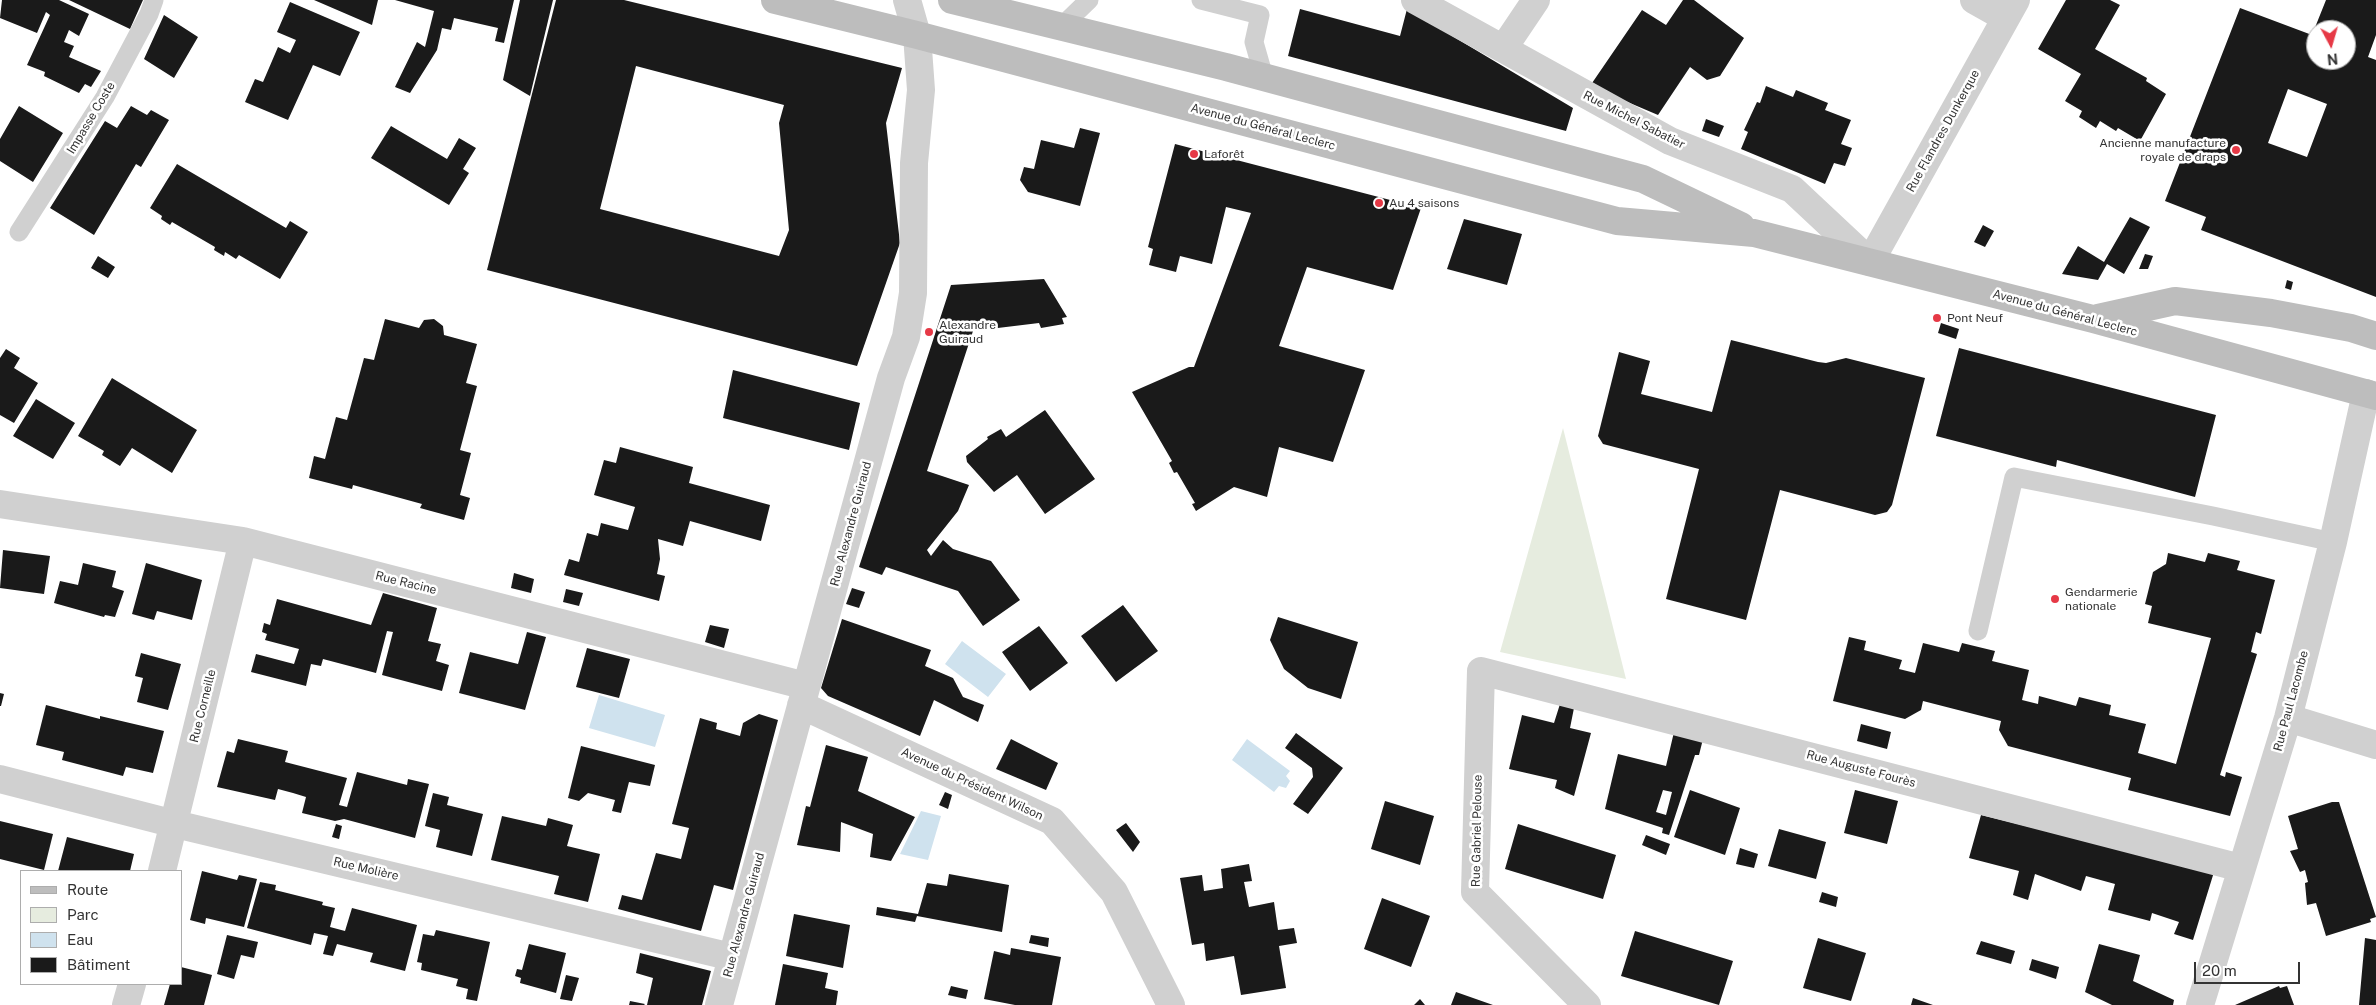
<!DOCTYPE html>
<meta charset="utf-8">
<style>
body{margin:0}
#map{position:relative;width:2376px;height:1005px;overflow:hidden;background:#fff;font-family:"Public Sans",sans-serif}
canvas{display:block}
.legend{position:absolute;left:20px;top:870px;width:162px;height:115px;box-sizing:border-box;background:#fff;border:1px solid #adadad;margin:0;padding:6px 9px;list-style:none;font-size:15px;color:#333}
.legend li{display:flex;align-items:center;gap:10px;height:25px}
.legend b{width:25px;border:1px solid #adadad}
.north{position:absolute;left:2306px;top:20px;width:50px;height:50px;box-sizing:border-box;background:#fff;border:1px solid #adadad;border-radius:50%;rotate:174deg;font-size:14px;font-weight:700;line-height:20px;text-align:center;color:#333}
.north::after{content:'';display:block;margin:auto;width:18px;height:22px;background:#e63946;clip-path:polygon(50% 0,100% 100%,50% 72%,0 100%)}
.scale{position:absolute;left:2194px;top:962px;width:106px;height:22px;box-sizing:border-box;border:2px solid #333;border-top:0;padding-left:6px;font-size:15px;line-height:18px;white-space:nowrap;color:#333;-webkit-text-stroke:4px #fff;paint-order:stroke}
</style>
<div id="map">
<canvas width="2376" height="1005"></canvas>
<ul class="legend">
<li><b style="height:6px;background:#bdbdbd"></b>Route</li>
<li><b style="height:14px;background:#e6ecdf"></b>Parc</li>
<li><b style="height:14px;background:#cfe2ee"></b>Eau</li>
<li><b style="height:14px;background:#1a1a1a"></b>Bâtiment</li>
</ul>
<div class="north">N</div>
<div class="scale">20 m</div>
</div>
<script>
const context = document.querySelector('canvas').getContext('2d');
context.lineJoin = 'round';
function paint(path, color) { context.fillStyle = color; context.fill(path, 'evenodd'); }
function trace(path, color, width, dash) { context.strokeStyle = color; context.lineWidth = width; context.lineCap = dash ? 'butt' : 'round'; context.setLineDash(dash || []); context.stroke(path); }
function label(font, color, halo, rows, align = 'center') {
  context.font = font + ' "Public Sans",sans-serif'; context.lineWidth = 5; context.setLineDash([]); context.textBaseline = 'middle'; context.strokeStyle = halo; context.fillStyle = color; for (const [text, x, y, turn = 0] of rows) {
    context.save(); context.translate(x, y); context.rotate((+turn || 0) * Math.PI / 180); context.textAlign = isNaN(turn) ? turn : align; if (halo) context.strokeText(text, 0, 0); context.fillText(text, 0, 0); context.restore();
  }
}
paint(new Path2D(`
 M 1563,428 L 1626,679 L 1500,652 Z`), '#e6ecdf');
paint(new Path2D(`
 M 962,641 L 1006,674 L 988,697 L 945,664 Z
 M 599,695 L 665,715 L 655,747 L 589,728 Z
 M 1247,739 L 1290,771 L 1286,776 L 1290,781 L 1286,788 L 1279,786 L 1274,792 L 1232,760 Z
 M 921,811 L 941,816 L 928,860 L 900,854 Z`), '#cfe2ee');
paint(new Path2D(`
 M 2,0 L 59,0 L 89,14 L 79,36 L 69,30 L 64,42 L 74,46 L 69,57 L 101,71 L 91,87 L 85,84 L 79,93 L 44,76 L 45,72 L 27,65 L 50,15 L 46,12 L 37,33 L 0,18 Z
 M 69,0 L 143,0 L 130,29 Z
 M 314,0 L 378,0 L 372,25 Z
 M 395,0 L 514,0 L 504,43 L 495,41 L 498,28 L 454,18 L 451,30 L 442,28 L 437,50 L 410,93 L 395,87 L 417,42 L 425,47 L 434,11 Z
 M 520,0 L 553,0 L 530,96 L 503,80 Z
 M 556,0 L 624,0 L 902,68 L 886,123 L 900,243 L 857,366 L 487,270 ZM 636,66 L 784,105 L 779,123 L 789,230 L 779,256 L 600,209 Z
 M 1683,0 L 1694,0 L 1744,38 L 1720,76 L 1707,80 L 1690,67 L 1658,115 L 1590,86 L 1642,10 L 1666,25 Z
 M 2066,0 L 2110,0 L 2120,5 L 2095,49 L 2147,78 L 2146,81 L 2166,94 L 2140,141 L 2118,128 L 2116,131 L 2100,121 L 2096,128 L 2079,117 L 2082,111 L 2065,101 L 2081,74 L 2038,49 Z
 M 2326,0 L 2376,0 L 2376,35 L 2368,57 L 2376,60 L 2376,297 L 2201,230 L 2206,217 L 2165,201 L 2240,8 L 2312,35 ZM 2316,30 L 2346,30 L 2346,60 L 2316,60 ZM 2288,89 L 2327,104 L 2307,157 L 2268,143 Z
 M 290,2 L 360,32 L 340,76 L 313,65 L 288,120 L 245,102 L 255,79 L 263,82 L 278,47 L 290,53 L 296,40 L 277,32 Z
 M 1300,9 L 1400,36 L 1407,9 L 1573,108 L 1566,131 L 1288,56 Z
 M 164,15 L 198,37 L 174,78 L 144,59 Z
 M 1766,86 L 1793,97 L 1796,90 L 1828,103 L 1825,110 L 1851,120 L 1841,144 L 1852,148 L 1845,166 L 1834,163 L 1825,184 L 1741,149 L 1748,132 L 1744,130 L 1757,102 L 1760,103 Z
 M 19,106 L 63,133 L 33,182 L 0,161 L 0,139 Z
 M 131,106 L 147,115 L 151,110 L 169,120 L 141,167 L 136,164 L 94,235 L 50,208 L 105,121 L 117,128 Z
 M 1706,119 L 1724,126 L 1719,137 L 1702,131 Z
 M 391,126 L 447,159 L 459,138 L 476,148 L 463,169 L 469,173 L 449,205 L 371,158 Z
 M 1080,128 L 1100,133 L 1080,206 L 1028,192 L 1020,180 L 1024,167 L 1034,169 L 1041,140 L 1074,148 Z
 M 1175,144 L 1421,208 L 1393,290 L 1307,267 L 1279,346 L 1365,370 L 1333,462 L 1279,447 L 1267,497 L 1234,487 L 1196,511 L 1192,504 L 1195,503 L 1177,472 L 1174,473 L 1169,463 L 1172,461 L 1132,392 L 1189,367 L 1194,367 L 1251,213 L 1226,207 L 1212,264 L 1180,256 L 1176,272 L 1149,265 L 1153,249 L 1148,247 Z
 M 177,164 L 286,228 L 290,221 L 308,232 L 280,279 L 239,255 L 236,259 L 225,252 L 224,256 L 214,250 L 215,247 L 172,222 L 170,225 L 161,219 L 162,216 L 150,208 Z
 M 2130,217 L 2150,227 L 2124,274 L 2107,264 L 2098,280 L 2062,274 L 2078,246 L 2104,262 Z
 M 1464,219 L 1522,234 L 1507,285 L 1447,269 Z
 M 1983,225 L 1994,231 L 1985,247 L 1974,242 Z
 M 2145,254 L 2153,256 L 2148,269 L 2139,269 Z
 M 98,256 L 115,267 L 108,278 L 91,268 Z
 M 1044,279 L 1067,317 L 1062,318 L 1064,324 L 1041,328 L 1039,323 L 973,331 L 927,471 L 969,485 L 958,511 L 927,550 L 931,556 L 943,540 L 953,549 L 991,561 L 1020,600 L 983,626 L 958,591 L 886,567 L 882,575 L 859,567 L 951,285 Z
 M 2287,280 L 2293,282 L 2291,290 L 2285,288 Z
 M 385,319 L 419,328 L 424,320 L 434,319 L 443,326 L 444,335 L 477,344 L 466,383 L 477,386 L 460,450 L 471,453 L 460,495 L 470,498 L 464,520 L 420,508 L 422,504 L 353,485 L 352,489 L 309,478 L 314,456 L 325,459 L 336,417 L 347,420 L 364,358 L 374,360 Z
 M 1941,323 L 1959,329 L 1956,339 L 1938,333 Z
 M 1731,340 L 1818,362 L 1826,363 L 1846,358 L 1925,378 L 1892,505 L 1887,512 L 1875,515 L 1780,490 L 1746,620 L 1666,599 L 1699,469 L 1603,444 L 1598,436 L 1619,352 L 1650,361 L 1641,394 L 1712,412 Z
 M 1959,348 L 2216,415 L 2195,497 L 2057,460 L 2056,467 L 1936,436 Z
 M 6,349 L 20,358 L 14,368 L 38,383 L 14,423 L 0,415 L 0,358 Z
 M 733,370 L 860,403 L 849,450 L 723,418 Z
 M 112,378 L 197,430 L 172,473 L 132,448 L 120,466 L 102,455 L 104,451 L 78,436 Z
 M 36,399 L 75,423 L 53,459 L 13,436 Z
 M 1045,410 L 1095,479 L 1045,514 L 1017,475 L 994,492 L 967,462 L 966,456 L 988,439 L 987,437 L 1001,429 L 1006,437 Z
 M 620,447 L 693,467 L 689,483 L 770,505 L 761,541 L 690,521 L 683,546 L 658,539 L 660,559 L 657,574 L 665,576 L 659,601 L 564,575 L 569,559 L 579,562 L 587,533 L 598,536 L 601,523 L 628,530 L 635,507 L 594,495 L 604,460 L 616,463 Z
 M 3,550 L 50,556 L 44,594 L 0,588 Z
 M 2168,553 L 2205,562 L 2208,553 L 2240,561 L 2237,570 L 2275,580 L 2261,634 L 2256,632 L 2251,652 L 2257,654 L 2220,775 L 2225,777 L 2226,772 L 2242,777 L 2230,816 L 2128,790 L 2131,778 L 2008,746 L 1999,730 L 2001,721 L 1923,701 L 1921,710 L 1905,719 L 1833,701 L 1849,637 L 1866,641 L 1864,650 L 1902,660 L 1899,669 L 1915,673 L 1923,643 L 1959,652 L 1962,643 L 1995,651 L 1992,661 L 2029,670 L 2022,700 L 2038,704 L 2039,696 L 2076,706 L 2079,697 L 2111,705 L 2109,715 L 2146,724 L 2138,753 L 2176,764 L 2211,638 L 2148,623 L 2152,606 L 2145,604 L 2153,572 L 2166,564 Z
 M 83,563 L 116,571 L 112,587 L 124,591 L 115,617 L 105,615 L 104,617 L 54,603 L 60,581 L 78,585 Z
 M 146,563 L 202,580 L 192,620 L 157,611 L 154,620 L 132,614 Z
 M 514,573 L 534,579 L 531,593 L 511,588 Z
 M 852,588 L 865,592 L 859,608 L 846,604 Z
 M 566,589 L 583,593 L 579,606 L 563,602 Z
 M 383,593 L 437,608 L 428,641 L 441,644 L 436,661 L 449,665 L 442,691 L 382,675 L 393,632 L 387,631 L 376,673 L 323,659 L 321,666 L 311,664 L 306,686 L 251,672 L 256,654 L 294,664 L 299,649 L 265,640 L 267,634 L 262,632 L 264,623 L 270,625 L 277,599 L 371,625 Z
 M 1123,605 L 1158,651 L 1116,682 L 1081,636 Z
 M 1278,617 L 1358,642 L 1341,699 L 1308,688 L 1284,669 L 1270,640 Z
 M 842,619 L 931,650 L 925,666 L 953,678 L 963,697 L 984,705 L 978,722 L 934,700 L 920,736 L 828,696 L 821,688 Z
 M 710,625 L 729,629 L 724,648 L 705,642 Z
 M 1039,626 L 1068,663 L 1030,691 L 1002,652 Z
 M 527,632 L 546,637 L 525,710 L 459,693 L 470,652 L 518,664 Z
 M 587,648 L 630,659 L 619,698 L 576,687 Z
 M 141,653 L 181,664 L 168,710 L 137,702 L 143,678 L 135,676 Z
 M 0,693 L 4,694 L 1,706 L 0,706 Z
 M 1560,704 L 1574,708 L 1570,728 L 1591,733 L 1574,796 L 1555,788 L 1557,780 L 1509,769 L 1522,715 L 1554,723 Z
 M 46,705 L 100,719 L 100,716 L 164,731 L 153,773 L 126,767 L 123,776 L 62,760 L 64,752 L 36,745 Z
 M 759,714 L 778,720 L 733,890 L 714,885 L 701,931 L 618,909 L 622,895 L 642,900 L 656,853 L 681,859 L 689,828 L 672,824 L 700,718 L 717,723 L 716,729 L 740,736 L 743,723 Z
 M 1861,724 L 1891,732 L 1887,749 L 1857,741 Z
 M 1674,732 L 1703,739 L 1699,755 L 1695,755 L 1669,835 L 1662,833 L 1663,828 L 1605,809 L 1618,754 L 1666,766 ZM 1663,790 L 1672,792 L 1666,815 L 1656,812 Z
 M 1296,733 L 1343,768 L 1308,814 L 1293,804 L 1313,777 L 1312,768 L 1285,748 Z
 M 238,739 L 288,751 L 285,762 L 347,778 L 339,805 L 347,807 L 357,772 L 407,785 L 408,779 L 429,784 L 415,838 L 344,819 L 335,821 L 302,813 L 306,797 L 293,793 L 278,789 L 275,800 L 217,787 L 227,751 L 234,753 Z
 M 1011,739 L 1058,763 L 1046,790 L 996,769 Z
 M 826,745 L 868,757 L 858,791 L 915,817 L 891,861 L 870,857 L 873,834 L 841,822 L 840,852 L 797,845 L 806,806 L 810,807 Z
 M 581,746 L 655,765 L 650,786 L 629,782 L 621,813 L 612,811 L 615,800 L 588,793 L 579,801 L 568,798 Z
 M 1690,790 L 1740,808 L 1725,855 L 1674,837 Z
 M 1855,790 L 1898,801 L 1887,844 L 1844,833 Z
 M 945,792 L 952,795 L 948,809 L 939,805 Z
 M 433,793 L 449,797 L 447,805 L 483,814 L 472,856 L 436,847 L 440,830 L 425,826 Z
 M 1385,801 L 1434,816 L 1420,865 L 1371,849 Z
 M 2332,802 L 2339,802 L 2376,917 L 2370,919 L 2371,922 L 2326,936 L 2316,903 L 2307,905 L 2305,883 L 2308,882 L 2305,870 L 2300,872 L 2290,851 L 2298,849 L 2288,816 Z
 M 1981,815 L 2214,872 L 2193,940 L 2174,934 L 2179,922 L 2152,913 L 2150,921 L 2108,910 L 2115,884 L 2086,876 L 2081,891 L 2035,874 L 2028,900 L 2013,895 L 2019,871 L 1969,858 Z
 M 502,816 L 546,826 L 548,818 L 573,825 L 567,846 L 600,854 L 588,902 L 554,894 L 559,876 L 491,860 Z
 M 0,821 L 53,834 L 44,870 L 0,859 Z
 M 1126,823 L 1140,842 L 1133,852 L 1116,830 Z
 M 336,824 L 342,826 L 339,839 L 332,837 Z
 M 1518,824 L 1616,855 L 1603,899 L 1505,869 Z
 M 1779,829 L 1826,842 L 1816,879 L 1768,866 Z
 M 1646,835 L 1670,844 L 1666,855 L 1642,845 Z
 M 67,837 L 134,854 L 130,871 L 58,871 Z
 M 1740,848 L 1758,854 L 1754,868 L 1736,864 Z
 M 1249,864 L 1252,881 L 1244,882 L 1249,907 L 1274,902 L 1278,930 L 1294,928 L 1297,943 L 1279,946 L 1286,988 L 1241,995 L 1234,956 L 1206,961 L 1204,943 L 1192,945 L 1180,878 L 1202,875 L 1204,891 L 1223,888 L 1221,869 Z
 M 202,871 L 237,880 L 239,875 L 257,879 L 244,927 L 206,918 L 205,924 L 190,920 Z
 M 949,874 L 1009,885 L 1002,932 L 917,916 L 915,922 L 876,915 L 877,907 L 918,914 L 927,883 L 947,886 Z
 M 260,882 L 276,885 L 275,890 L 323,902 L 322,905 L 335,908 L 330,927 L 345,931 L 352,908 L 417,925 L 405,971 L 370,962 L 373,953 L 337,944 L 333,956 L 323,954 L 328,936 L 314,933 L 311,945 L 247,928 Z
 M 1822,892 L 1838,897 L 1836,907 L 1819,902 Z
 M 1382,898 L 1430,916 L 1411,967 L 1364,949 Z
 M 794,914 L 850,925 L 843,968 L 786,956 Z
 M 436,930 L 490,942 L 477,1001 L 466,999 L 468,989 L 456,986 L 458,979 L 421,970 L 422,963 L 417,962 L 423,934 L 434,936 Z
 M 1635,931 L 1733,961 L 1719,1005 L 1621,976 Z
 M 227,935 L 258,942 L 254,958 L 241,955 L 234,979 L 217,974 Z
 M 1031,935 L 1049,938 L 1048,947 L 1029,943 Z
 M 1818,938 L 1866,953 L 1851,1001 L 1803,988 Z
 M 2365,938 L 2376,940 L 2376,1005 L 2359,1005 Z
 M 1981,941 L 2015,951 L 2011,964 L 1976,954 Z
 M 529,944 L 566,953 L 556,993 L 520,983 L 521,978 L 515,976 L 517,969 L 522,970 Z
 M 2099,944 L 2140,955 L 2133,981 L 2174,1000 L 2173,1005 L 2112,1005 L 2085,992 Z
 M 1011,948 L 1061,957 L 1052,1005 L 1015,1005 L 984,999 L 994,951 L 1010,955 Z
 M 640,953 L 711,971 L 702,1005 L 647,1005 L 653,978 L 636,973 Z
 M 2032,959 L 2059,967 L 2056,979 L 2029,970 Z
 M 783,964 L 828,973 L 825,988 L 838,991 L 836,1005 L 775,1005 Z
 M 181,967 L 212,975 L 204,1005 L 164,1005 L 170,984 L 181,984 Z
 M 566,975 L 579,978 L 572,1001 L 560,999 Z
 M 951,986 L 968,990 L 966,999 L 948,995 Z
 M 2279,986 L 2280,988 L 2287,986 L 2294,1005 L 2235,1005 Z
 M 1456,992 L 1493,1005 L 1451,1005 Z
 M 1913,998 L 1933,1005 L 1911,1005 Z
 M 1420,999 L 1425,1005 L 1414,1005 Z
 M 630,1001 L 645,1004 L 644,1005 L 629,1005 Z`), '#1a1a1a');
trace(new Path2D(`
 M 1201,0 L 1260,15 L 1254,42 L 1264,77
 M 1061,27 L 1089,0
 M 19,232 L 105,97 L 149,14 L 154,0
 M 1978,631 L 2014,477 L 2213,516 L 2333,542`), '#d0d0d0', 19);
trace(new Path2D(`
 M 1415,0 L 1670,141 L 1792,189 L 1870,262 L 2016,0
 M 1974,0 L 2006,18
 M 1503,49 L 1536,0
 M 0,504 L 243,541 L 806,686
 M 801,705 L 1052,821 L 1114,892 L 1171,1005
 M 2288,718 L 2376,745
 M 0,779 L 175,824 L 732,957
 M 162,871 L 243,541
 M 126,1005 L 132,984
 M 719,1005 L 891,378 L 906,337 L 913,293 L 914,163 L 921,90 L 917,35 L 907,0
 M 1587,1005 L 1475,892 L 1481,671 L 2241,868
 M 2200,1005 L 2288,718 L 2333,542 L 2366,393`), '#d0d0d0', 28);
trace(new Path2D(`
 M 775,0 L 917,35 L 1617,221 L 1754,233 L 2093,319 L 2376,396
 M 952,0 L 1226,67 L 1643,179 L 1741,226
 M 2098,318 L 2175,301 L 2271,313 L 2351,328 L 2376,336`), '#bdbdbd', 28);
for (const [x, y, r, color] of [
 [2236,150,5,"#e63946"],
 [1194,154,5,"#e63946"],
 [1379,203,5,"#e63946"],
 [1937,318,5,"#e63946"],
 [929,332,5,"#e63946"],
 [2055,599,5,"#e63946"]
]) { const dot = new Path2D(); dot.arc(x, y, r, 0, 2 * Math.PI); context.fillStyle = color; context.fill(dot); trace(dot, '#fff', 2); }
label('12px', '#333', '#fff', [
 ["Impasse Coste",91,118,-59],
 ["Rue Michel Sabatier",1634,120,27],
 ["Avenue du Général Leclerc",1263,127,15],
 ["Rue Flandres Dunkerque",1943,131,-61],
 ["Avenue du Général Leclerc",2065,313,15],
 ["Rue Alexandre Guiraud",851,524,-75],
 ["Rue Racine",406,583,14],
 ["Rue Paul Lacombe",2291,701,-75],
 ["Rue Corneille",203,706,-76],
 ["Rue Auguste Fourès",1861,769,15],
 ["Avenue du Président Wilson",972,784,25],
 ["Rue Gabriel Pelouse",1477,831,-89],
 ["Rue Molière",366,869,13],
 ["Rue Alexandre Guiraud",744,915,-75]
]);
label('12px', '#333', '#fff', [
 ["Ancienne manufacture",2226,143,"right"],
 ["royale de draps",2226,157,"right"],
 ["Laforêt",1204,154],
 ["Au 4 saisons",1389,203],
 ["Pont Neuf",1947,318],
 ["Alexandre",939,325],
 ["Guiraud",939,339],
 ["Gendarmerie",2065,592],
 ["nationale",2065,606]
], 'left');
</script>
